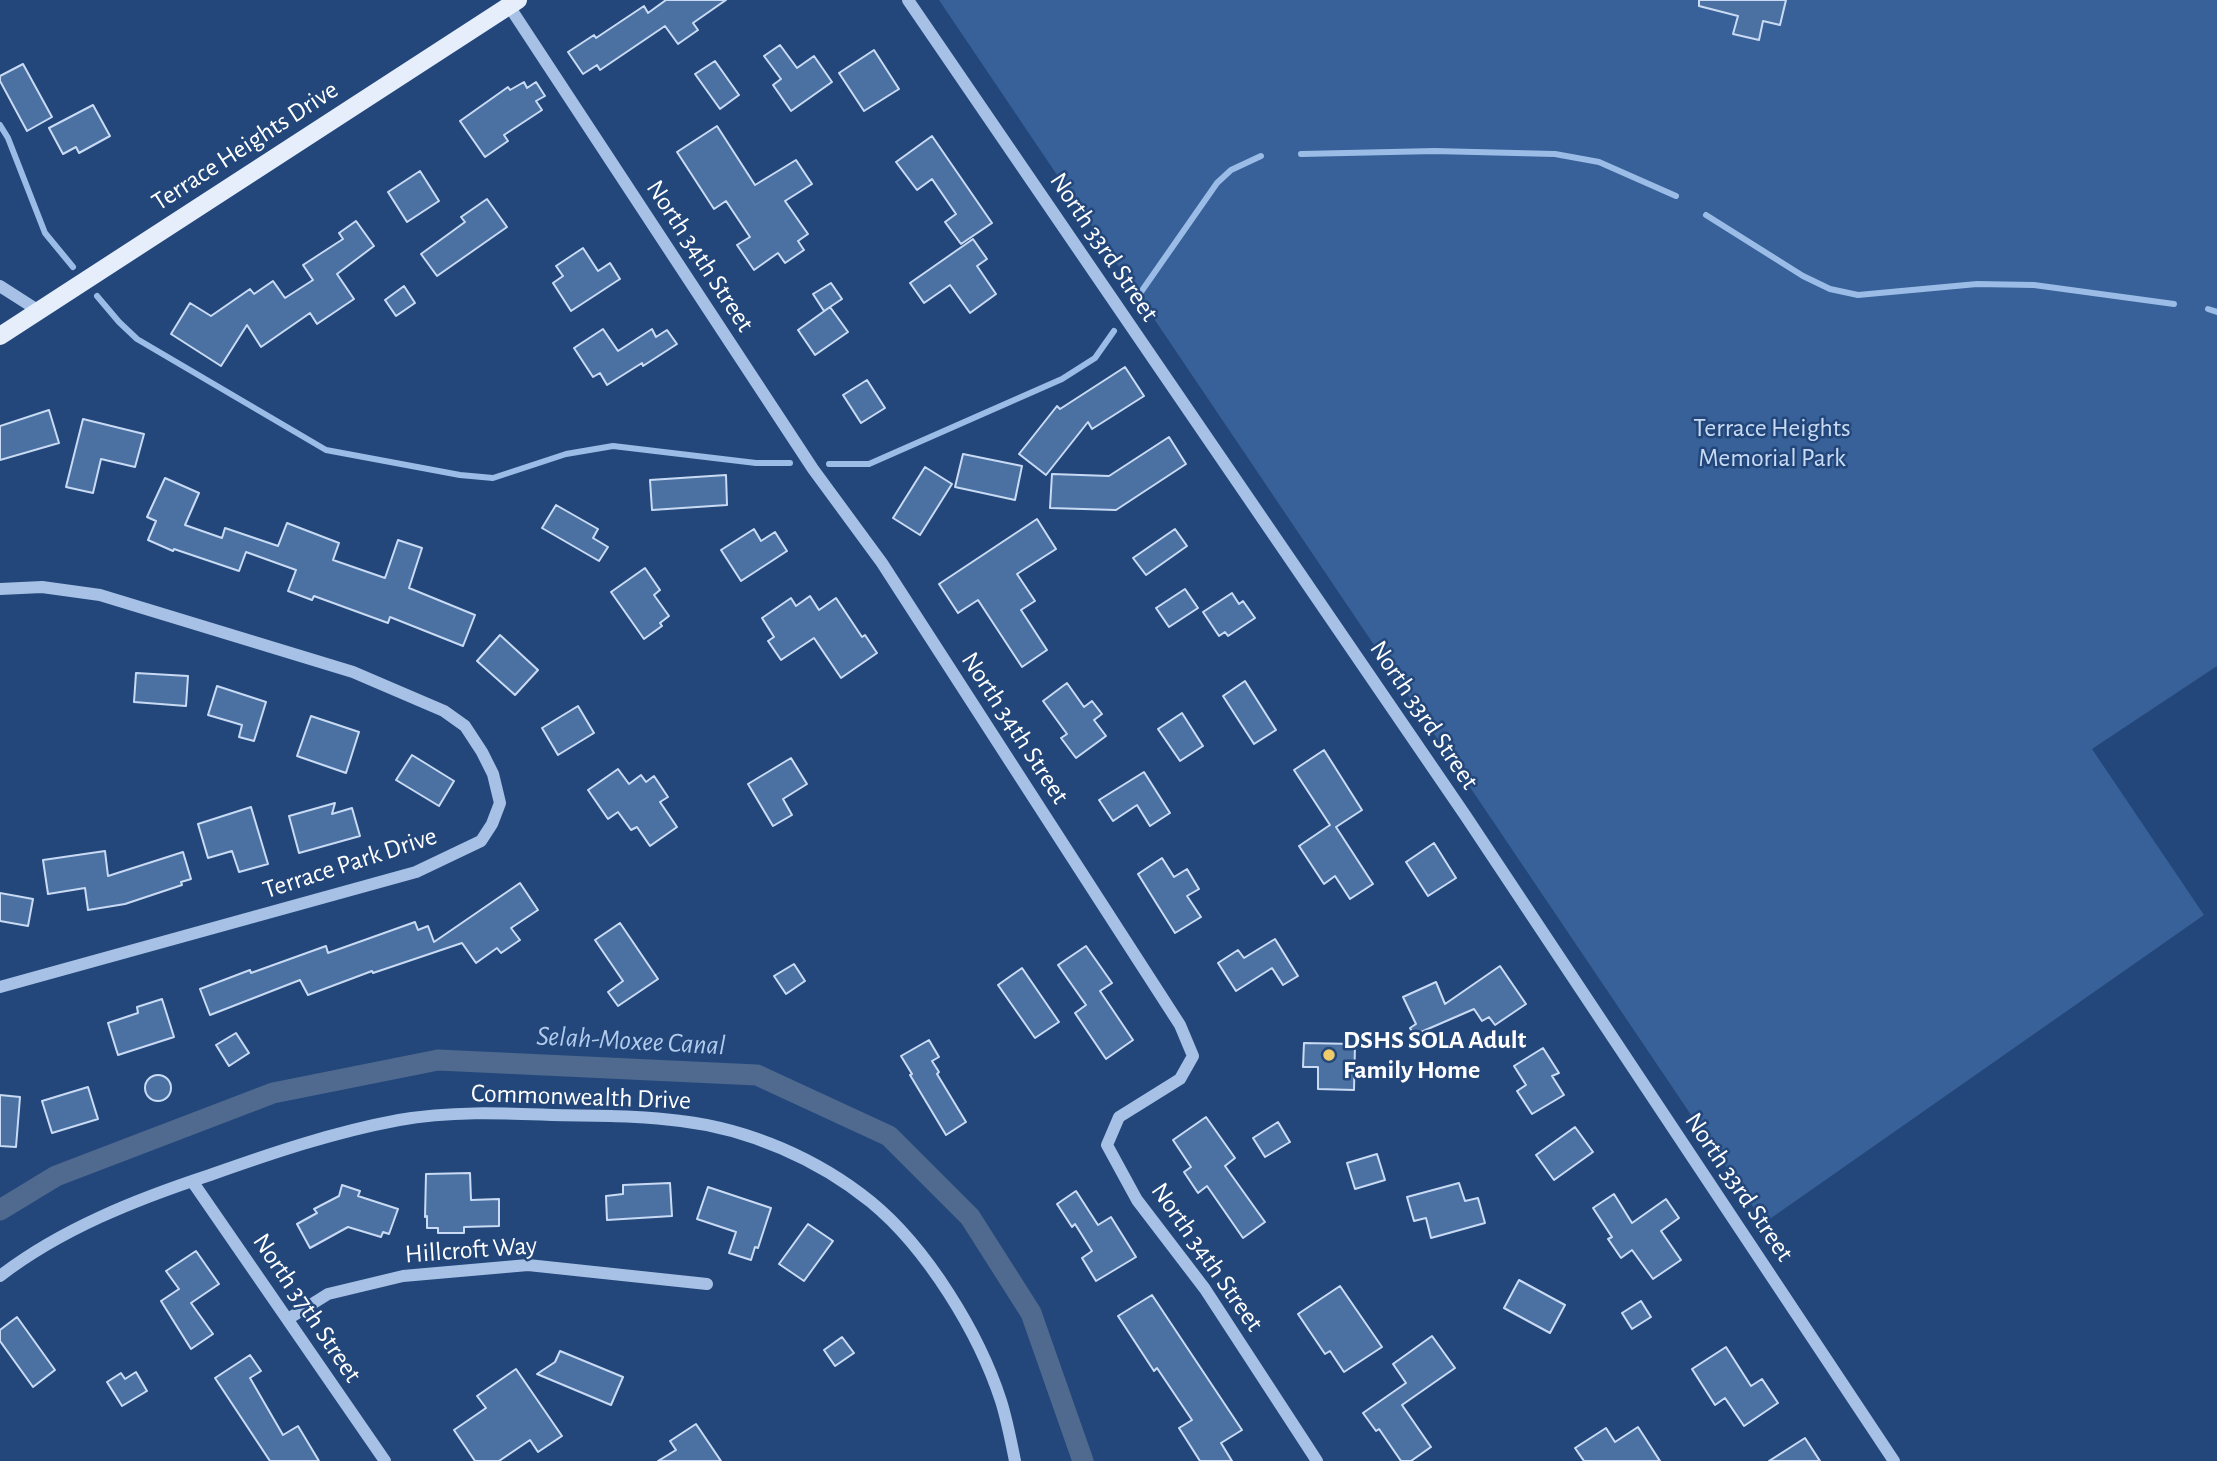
<!DOCTYPE html>
<style>
body{margin:0}
canvas{display:block;background:#23477a}
</style>
<canvas width="2217" height="1461"></canvas>
<script>
const context = document.querySelector('canvas').getContext('2d');
context.lineJoin = 'round';
function paint(path, color) { context.fillStyle = color; context.fill(path, 'evenodd'); }
function trace(path, color, width, dash) { context.strokeStyle = color; context.lineWidth = width; context.lineCap = dash ? 'butt' : 'round'; context.setLineDash(dash || []); context.stroke(path); }
function label(font, color, halo, rows, align = 'center') {
  context.font = font + ' "Alegreya Sans",sans-serif'; context.lineWidth = 5; context.setLineDash([]); context.textBaseline = 'middle'; context.strokeStyle = halo; context.fillStyle = color; for (const [text, x, y, turn = 0] of rows) {
    context.save(); context.translate(x, y); context.rotate((+turn || 0) * Math.PI / 180); context.textAlign = isNaN(turn) ? turn : align; if (halo) context.strokeText(text, 0, 0); context.fillText(text, 0, 0); context.restore();
  }
}
paint(new Path2D(`
 M 939,0 L 2217,0 L 2217,666 L 2092,749 L 2204,915 L 1764,1223 Z`), '#376198');
trace(new Path2D(`
 M 0,125 L 8,138 L 45,233 L 73,267
 M 1301,154 L 1435,151 L 1555,154 L 1599,162 L 1676,196
 M 1706,215 L 1803,276 L 1830,289 L 1858,295 L 1977,284 L 2034,285 L 2174,304
 M 97,296 L 119,322 L 137,339 L 326,450 L 460,475 L 493,478 L 566,454 L 613,446 L 756,463 L 790,463
 M 1134,302 L 1217,183 L 1231,170 L 1261,156
 M 2208,309 L 2217,312
 M 829,464 L 869,464 L 1062,379 L 1095,358 L 1114,331`), '#9abce6', 6);
trace(new Path2D(`
 M 0,1210 L 56,1176 L 273,1093 L 438,1060 L 757,1075 L 889,1136 L 970,1217 L 1031,1313 L 1083,1461`), '#4f698f', 21);
const building = new Path2D(`
 M 666,0 L 726,0 L 693,23 L 698,30 L 678,44 L 665,26 L 600,70 L 597,65 L 583,74 L 568,52 L 594,35 L 596,38 L 644,6 L 648,13 Z
 M 1699,0 L 1786,0 L 1780,25 L 1763,21 L 1759,40 L 1733,34 L 1738,16 L 1699,6 Z
 M 780,45 L 797,68 L 814,56 L 832,82 L 791,111 L 773,85 L 781,79 L 764,56 Z
 M 874,50 L 899,89 L 864,111 L 839,73 Z
 M 715,61 L 739,95 L 720,109 L 695,74 Z
 M 23,64 L 52,117 L 27,131 L 0,81 L 0,76 Z
 M 524,82 L 527,88 L 536,82 L 545,96 L 536,101 L 542,110 L 504,135 L 508,141 L 485,157 L 460,121 L 508,87 L 510,90 Z
 M 93,105 L 110,136 L 79,153 L 76,147 L 63,154 L 49,128 Z
 M 717,126 L 755,185 L 796,160 L 812,184 L 785,201 L 808,234 L 798,241 L 804,250 L 785,263 L 778,253 L 754,270 L 737,245 L 750,237 L 726,201 L 714,209 L 677,152 Z
 M 932,136 L 992,223 L 961,244 L 945,222 L 956,214 L 932,179 L 917,190 L 896,162 Z
 M 420,171 L 439,201 L 407,222 L 388,192 Z
 M 487,199 L 507,227 L 437,276 L 421,254 L 465,222 L 461,217 Z
 M 356,221 L 374,246 L 337,274 L 354,299 L 317,324 L 310,313 L 261,347 L 247,325 L 221,366 L 171,334 L 190,303 L 211,316 L 250,289 L 254,294 L 273,281 L 285,298 L 313,280 L 303,265 L 343,239 L 339,233 Z
 M 973,239 L 987,259 L 977,266 L 996,294 L 970,313 L 950,285 L 924,303 L 910,283 Z
 M 583,248 L 598,271 L 610,263 L 620,279 L 571,311 L 553,283 L 563,276 L 556,266 Z
 M 831,283 L 842,299 L 824,311 L 813,294 Z
 M 404,286 L 415,303 L 396,316 L 385,300 Z
 M 830,307 L 848,332 L 815,355 L 798,330 Z
 M 603,329 L 618,351 L 652,329 L 656,337 L 667,330 L 677,344 L 643,366 L 642,363 L 607,385 L 600,373 L 593,377 L 574,348 Z
 M 1125,367 L 1144,396 L 1092,429 L 1088,422 L 1046,475 L 1019,454 L 1057,406 L 1060,409 Z
 M 867,380 L 885,408 L 861,423 L 843,395 Z
 M 49,410 L 59,443 L 0,460 L 0,426 Z
 M 83,419 L 144,434 L 135,467 L 101,459 L 93,493 L 66,487 Z
 M 1169,437 L 1186,464 L 1116,510 L 1050,508 L 1052,474 L 1109,476 Z
 M 963,454 L 1022,466 L 1015,500 L 955,487 Z
 M 925,467 L 952,484 L 920,535 L 893,518 Z
 M 726,475 L 727,505 L 652,510 L 650,480 Z
 M 165,478 L 199,493 L 185,525 L 222,538 L 225,528 L 278,546 L 287,523 L 339,543 L 333,560 L 385,578 L 398,540 L 422,548 L 409,588 L 475,615 L 463,646 L 390,617 L 388,623 L 314,596 L 312,600 L 288,591 L 296,570 L 246,552 L 239,571 L 174,549 L 173,551 L 148,540 L 156,521 L 147,517 Z
 M 556,505 L 598,529 L 593,538 L 608,547 L 599,561 L 542,528 Z
 M 1037,519 L 1056,549 L 1017,574 L 1035,601 L 1021,610 L 1047,650 L 1022,667 L 978,600 L 958,613 L 939,584 Z
 M 754,529 L 761,541 L 775,532 L 787,551 L 741,581 L 721,550 Z
 M 1175,529 L 1187,546 L 1146,575 L 1133,558 Z
 M 645,568 L 660,590 L 654,595 L 669,616 L 660,623 L 662,626 L 644,639 L 611,592 Z
 M 1185,589 L 1198,608 L 1169,627 L 1156,608 Z
 M 1232,593 L 1239,604 L 1243,601 L 1255,618 L 1228,636 L 1225,632 L 1219,636 L 1203,612 Z
 M 810,596 L 819,610 L 836,598 L 862,637 L 865,635 L 877,653 L 841,678 L 814,638 L 781,660 L 768,641 L 774,637 L 762,618 L 791,598 L 796,606 Z
 M 500,635 L 538,670 L 515,695 L 477,661 Z
 M 136,673 L 188,676 L 186,706 L 134,702 Z
 M 1245,681 L 1276,730 L 1254,744 L 1223,696 Z
 M 1067,683 L 1084,707 L 1092,701 L 1102,714 L 1094,720 L 1106,736 L 1076,758 L 1061,738 L 1067,734 L 1043,701 Z
 M 217,686 L 266,702 L 254,741 L 239,737 L 242,725 L 208,715 Z
 M 578,706 L 594,733 L 558,755 L 542,728 Z
 M 1182,713 L 1203,746 L 1180,761 L 1158,729 Z
 M 311,716 L 359,732 L 346,773 L 297,756 Z
 M 1324,750 L 1362,810 L 1336,827 L 1373,884 L 1350,899 L 1335,876 L 1324,884 L 1299,846 L 1330,825 L 1294,770 Z
 M 412,755 L 454,781 L 439,806 L 396,780 Z
 M 791,758 L 807,784 L 783,799 L 792,815 L 773,826 L 748,784 Z
 M 618,769 L 629,784 L 641,775 L 646,782 L 654,776 L 668,797 L 660,802 L 677,827 L 650,846 L 637,827 L 631,830 L 618,812 L 608,819 L 588,790 Z
 M 1144,772 L 1170,813 L 1150,826 L 1137,805 L 1113,821 L 1099,800 Z
 M 335,803 L 332,814 L 352,808 L 360,836 L 299,853 L 289,816 Z
 M 251,807 L 268,864 L 239,872 L 232,851 L 208,858 L 198,824 Z
 M 1434,843 L 1456,878 L 1428,896 L 1406,862 Z
 M 105,851 L 108,876 L 183,852 L 191,879 L 181,882 L 182,885 L 125,904 L 88,910 L 85,888 L 48,894 L 43,860 Z
 M 1162,858 L 1174,877 L 1187,869 L 1199,889 L 1187,896 L 1201,917 L 1175,933 L 1138,874 Z
 M 520,883 L 538,910 L 511,928 L 520,940 L 501,953 L 497,948 L 476,963 L 462,943 L 373,973 L 372,971 L 308,995 L 300,980 L 210,1015 L 200,989 L 250,970 L 251,973 L 326,946 L 328,953 L 415,922 L 418,930 L 428,926 L 434,942 Z
 M 0,893 L 33,899 L 28,926 L 0,921 Z
 M 620,923 L 658,979 L 618,1006 L 608,992 L 623,981 L 595,940 Z
 M 1275,939 L 1298,976 L 1283,985 L 1272,968 L 1236,991 L 1218,963 L 1238,950 L 1244,958 Z
 M 1086,946 L 1112,983 L 1100,991 L 1133,1040 L 1106,1059 L 1075,1013 L 1086,1005 L 1058,965 Z
 M 794,964 L 805,981 L 786,994 L 774,976 Z
 M 1500,966 L 1526,1004 L 1495,1025 L 1489,1017 L 1482,1021 L 1474,1009 L 1414,1035 L 1410,1028 L 1416,1024 L 1403,997 L 1436,982 L 1445,1004 Z
 M 1022,968 L 1059,1022 L 1035,1038 L 998,985 Z
 M 162,999 L 174,1037 L 118,1055 L 108,1023 L 138,1013 L 137,1007 Z
 M 236,1033 L 249,1053 L 229,1066 L 216,1045 Z
 M 929,1040 L 939,1057 L 932,1061 L 939,1072 L 937,1074 L 966,1122 L 946,1135 L 910,1075 L 912,1074 L 901,1056 Z
 M 1304,1043 L 1355,1044 L 1354,1090 L 1318,1089 L 1318,1067 L 1303,1067 Z
 M 1543,1048 L 1559,1073 L 1552,1076 L 1564,1095 L 1532,1114 L 1517,1091 L 1526,1085 L 1514,1066 Z
 M145 1088a13 13 0 1 1 26 0a13 13 0 1 1-26 0Z
 M 88,1087 L 98,1119 L 52,1133 L 42,1101 Z
 M 0,1095 L 20,1097 L 16,1147 L 0,1146 Z
 M 1206,1117 L 1235,1158 L 1225,1166 L 1265,1222 L 1243,1238 L 1207,1186 L 1198,1193 L 1184,1172 L 1191,1167 L 1173,1140 Z
 M 1278,1122 L 1290,1142 L 1265,1157 L 1253,1138 Z
 M 1575,1127 L 1593,1152 L 1554,1180 L 1536,1155 Z
 M 1377,1154 L 1385,1180 L 1355,1189 L 1347,1163 Z
 M 470,1173 L 471,1200 L 499,1199 L 499,1226 L 464,1227 L 464,1233 L 438,1233 L 438,1228 L 427,1228 L 427,1216 L 425,1217 L 426,1174 Z
 M 670,1183 L 672,1216 L 607,1220 L 606,1196 L 623,1194 L 623,1185 Z
 M 1459,1183 L 1465,1201 L 1478,1198 L 1485,1223 L 1431,1238 L 1426,1218 L 1414,1221 L 1407,1197 Z
 M 342,1185 L 360,1191 L 358,1196 L 398,1209 L 389,1234 L 383,1232 L 381,1237 L 348,1227 L 310,1248 L 297,1224 L 317,1213 L 314,1209 L 339,1196 Z
 M 708,1187 L 771,1208 L 758,1248 L 755,1247 L 751,1260 L 729,1253 L 736,1232 L 697,1219 Z
 M 1076,1191 L 1098,1225 L 1111,1217 L 1136,1257 L 1096,1281 L 1082,1258 L 1092,1251 L 1075,1224 L 1072,1227 L 1057,1204 Z
 M 1614,1194 L 1632,1223 L 1666,1199 L 1679,1218 L 1661,1231 L 1681,1260 L 1653,1279 L 1632,1250 L 1621,1258 L 1608,1239 L 1612,1237 L 1593,1208 Z
 M 808,1224 L 833,1241 L 804,1281 L 779,1264 Z
 M 196,1251 L 219,1284 L 191,1303 L 213,1334 L 191,1349 L 161,1301 L 179,1289 L 166,1271 Z
 M 1519,1280 L 1565,1305 L 1550,1333 L 1504,1308 Z
 M 1340,1286 L 1382,1347 L 1344,1372 L 1330,1351 L 1325,1354 L 1298,1314 Z
 M 1152,1295 L 1242,1430 L 1221,1443 L 1232,1461 L 1200,1461 L 1179,1428 L 1192,1420 L 1157,1368 L 1154,1371 L 1118,1316 Z
 M 1641,1301 L 1651,1317 L 1632,1329 L 1622,1313 Z
 M 17,1317 L 55,1370 L 33,1387 L 0,1341 L 0,1330 Z
 M 1432,1336 L 1455,1368 L 1402,1405 L 1431,1447 L 1411,1461 L 1401,1461 L 1379,1429 L 1376,1431 L 1363,1413 L 1406,1383 L 1393,1364 Z
 M 842,1337 L 854,1353 L 835,1366 L 824,1350 Z
 M 1726,1347 L 1751,1386 L 1762,1379 L 1778,1403 L 1744,1426 L 1725,1398 L 1715,1405 L 1692,1369 Z
 M 560,1351 L 623,1377 L 611,1405 L 537,1374 L 555,1362 Z
 M 250,1355 L 261,1371 L 250,1378 L 283,1435 L 298,1426 L 319,1461 L 270,1461 L 215,1378 Z
 M 516,1369 L 562,1436 L 538,1452 L 530,1440 L 499,1461 L 475,1461 L 454,1430 L 486,1408 L 477,1396 Z
 M 136,1372 L 147,1391 L 122,1406 L 107,1382 L 121,1373 L 125,1379 Z
 M 696,1424 L 721,1461 L 658,1461 L 676,1450 L 670,1441 Z
 M 1638,1427 L 1660,1461 L 1584,1461 L 1575,1448 L 1606,1428 L 1615,1442 Z
 M 1805,1438 L 1820,1461 L 1769,1461 Z`);
paint(building, '#4b71a3');
trace(building, '#c9dbf4', 2);
trace(new Path2D(`
 M 908,0 L 1465,815 L 1894,1461
 M 509,6 L 813,469 L 882,563 L 1180,1025 L 1193,1056 L 1180,1079 L 1119,1117 L 1107,1145 L 1137,1200 L 1205,1289 L 1317,1461
 M 0,286 L 39,311
 M 0,589 L 42,587 L 100,595 L 353,672 L 444,711 L 465,726 L 482,752 L 493,774 L 500,803 L 492,824 L 481,841 L 416,872 L 0,987
 M 192,1181 L 385,1461
 M 0,1276 C 61,1229 137,1199 210,1175 C 272,1153 334,1132 399,1120 C 449,1111 501,1113 552,1115 C 595,1116 639,1115 681,1121 C 749,1129 818,1159 871,1202 C 927,1248 979,1333 1001,1401 C 1007,1420 1011,1441 1015,1461
 M 288,1319 L 328,1294 L 403,1276 L 528,1265 L 707,1284`), '#a6c1e5', 12);
trace(new Path2D(`
 M 0,336 L 518,0`), '#e6eefc', 18);
for (const [x, y, r, color] of [
 [1329,1055,7,"#efcc69"]
]) { const dot = new Path2D(); dot.arc(x, y, r, 0, 2 * Math.PI); context.fillStyle = color; context.fill(dot); trace(dot, '#23477a', 2.5); }
label('26px', '#fff', '#23477a', [
 ["Terrace Heights Drive",245,146,-33],
 ["North 33rd Street",1104,247,56],
 ["North 34th Street",700,256,57],
 ["North 33rd Street",1424,715,56],
 ["North 34th Street",1015,728,57],
 ["Terrace Park Drive",350,863,-18],
 ["Commonwealth Drive",581,1097,2],
 ["North 33rd Street",1739,1187,56],
 ["Hillcroft Way",471,1250,-4],
 ["North 34th Street",1207,1257,55],
 ["North 37th Street",307,1308,56]
]);
label('26px', '#c9dbf4', '#23477a', [
 ["Terrace Heights",1772,428],
 ["Memorial Park",1772,458]
]);
label('bold 26px', '#fff', '#23477a', [
 ["DSHS SOLA Adult",1343,1040],
 ["Family Home",1343,1070]
], 'left');
label('italic 28px', '#b1cbed', '#23477a', [
 ["Selah-Moxee Canal",631,1041,3]
]);
</script>
